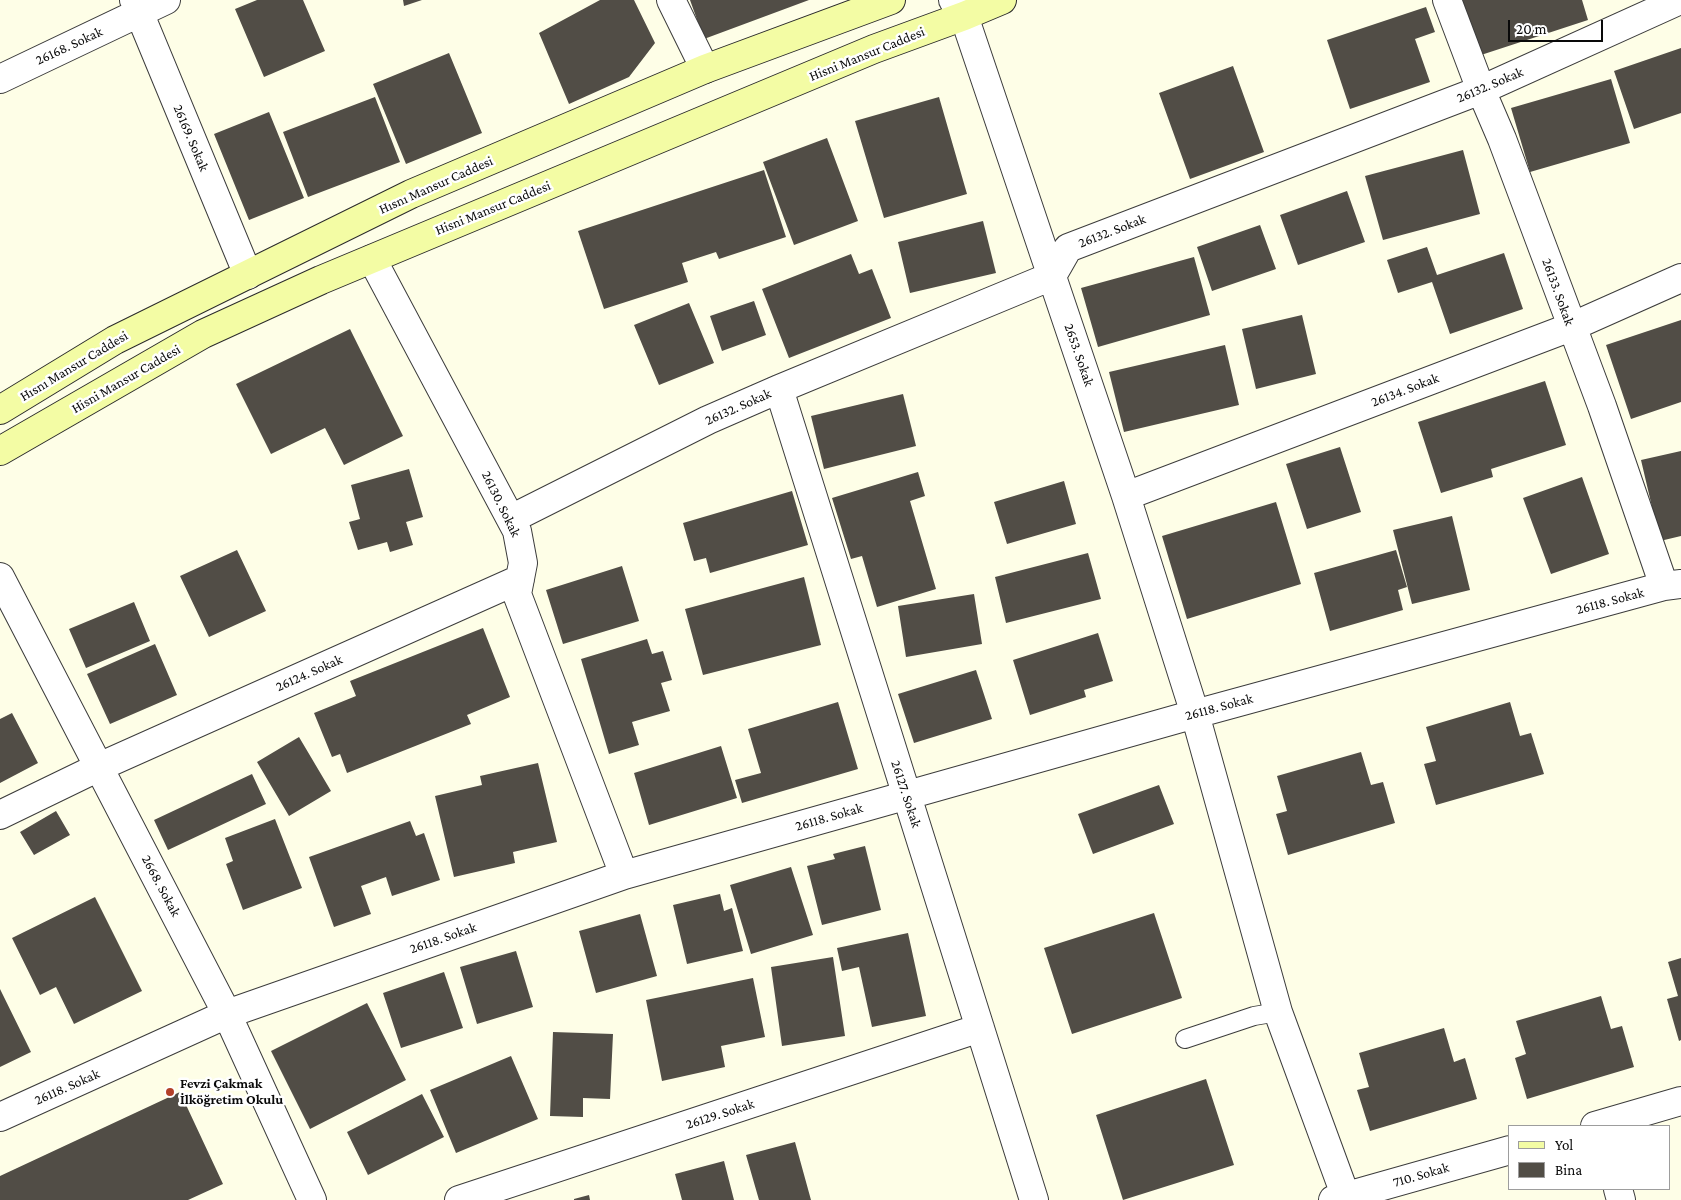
<!DOCTYPE html>
<meta charset="utf-8">
<style>
body{margin:0}
#map{position:relative;width:1681px;height:1200px;overflow:hidden;background:#fefee7;font-family:"Crimson Pro",serif}
canvas{display:block}
.legend{position:absolute;left:1508px;top:1125px;width:162px;height:65px;box-sizing:border-box;background:#fff;border:1px solid #9d9d9d;margin:0;padding:6px 9px;list-style:none;font-size:15px;color:#090909}
.legend li{display:flex;align-items:center;gap:10px;height:25px}
.legend b{width:25px;border:1px solid #9d9d9d}
.scale{position:absolute;left:1508px;top:20px;width:95px;height:22px;box-sizing:border-box;border:2px solid #090909;border-top:0;padding-left:6px;font-size:15px;line-height:18px;white-space:nowrap;color:#090909;-webkit-text-stroke:4px #fff;paint-order:stroke}
</style>
<div id="map">
<canvas width="1681" height="1200"></canvas>
<ul class="legend">
<li><b style="height:6px;background:#f3fca4"></b>Yol</li>
<li><b style="height:14px;background:#514d46"></b>Bina</li>
</ul>
<div class="scale">20 m</div>
</div>
<script>
const context = document.querySelector('canvas').getContext('2d');
context.lineJoin = 'round';
function paint(path, color) { context.fillStyle = color; context.fill(path, 'evenodd'); }
function trace(path, color, width, dash) { context.strokeStyle = color; context.lineWidth = width; context.lineCap = dash ? 'butt' : 'round'; context.setLineDash(dash || []); context.stroke(path); }
function label(font, color, halo, rows, align = 'center') {
  context.font = font + ' "Crimson Pro",serif'; context.lineWidth = 5; context.setLineDash([]); context.textBaseline = 'middle'; context.strokeStyle = halo; context.fillStyle = color; for (const [text, x, y, turn = 0] of rows) {
    context.save(); context.translate(x, y); context.rotate((+turn || 0) * Math.PI / 180); context.textAlign = isNaN(turn) ? turn : align; if (halo) context.strokeText(text, 0, 0); context.fillText(text, 0, 0); context.restore();
  }
}
paint(new Path2D(`
 M 257,0 L 303,0 L 325,51 L 264,77 L 235,9 Z
 M 403,0 L 422,0 L 404,6 Z
 M 600,0 L 634,0 L 655,43 L 629,77 L 569,104 L 539,33 Z
 M 690,0 L 809,0 L 704,39 Z
 M 1462,0 L 1582,0 L 1588,20 L 1481,55 Z
 M 1426,7 L 1435,32 L 1415,39 L 1430,82 L 1350,109 L 1327,40 Z
 M 1681,48 L 1681,113 L 1634,129 L 1614,71 Z
 M 449,53 L 482,133 L 406,164 L 373,84 Z
 M 1233,66 L 1264,152 L 1190,179 L 1159,93 Z
 M 1611,79 L 1630,143 L 1530,172 L 1511,108 Z
 M 375,97 L 400,162 L 308,197 L 283,132 Z
 M 939,97 L 967,194 L 884,218 L 855,121 Z
 M 269,112 L 304,198 L 249,220 L 214,134 Z
 M 827,138 L 858,221 L 794,245 L 763,162 Z
 M 1463,150 L 1480,214 L 1383,240 L 1365,176 Z
 M 764,170 L 786,237 L 719,259 L 716,252 L 682,263 L 688,282 L 604,309 L 578,231 Z
 M 1347,191 L 1365,242 L 1298,265 L 1280,215 Z
 M 983,221 L 996,273 L 910,293 L 898,242 Z
 M 1260,225 L 1276,269 L 1212,291 L 1197,247 Z
 M 1427,247 L 1437,275 L 1504,253 L 1523,309 L 1450,334 L 1432,282 L 1398,293 L 1387,260 Z
 M 851,254 L 859,274 L 872,269 L 891,318 L 789,358 L 762,289 Z
 M 1194,257 L 1210,315 L 1098,347 L 1081,288 Z
 M 754,301 L 766,335 L 722,351 L 710,316 Z
 M 689,303 L 714,363 L 659,385 L 634,325 Z
 M 1302,315 L 1316,374 L 1256,389 L 1242,329 Z
 M 1681,320 L 1681,402 L 1631,419 L 1606,345 Z
 M 350,329 L 403,436 L 344,465 L 325,428 L 271,454 L 236,384 Z
 M 1225,345 L 1239,405 L 1124,432 L 1109,372 Z
 M 1545,381 L 1566,445 L 1491,469 L 1493,477 L 1441,493 L 1418,422 Z
 M 903,394 L 916,446 L 824,469 L 811,416 Z
 M 1340,447 L 1361,512 L 1307,529 L 1286,464 Z
 M 1681,451 L 1681,536 L 1660,541 L 1641,460 Z
 M 409,469 L 423,517 L 406,522 L 413,545 L 390,552 L 387,542 L 358,550 L 349,522 L 360,519 L 351,485 Z
 M 918,472 L 925,496 L 910,501 L 936,589 L 877,607 L 862,556 L 851,559 L 832,498 Z
 M 1582,477 L 1609,554 L 1551,574 L 1523,498 Z
 M 1064,481 L 1076,524 L 1007,544 L 994,502 Z
 M 792,491 L 808,545 L 710,573 L 706,558 L 694,561 L 683,523 Z
 M 1276,502 L 1301,584 L 1187,619 L 1162,536 Z
 M 1452,516 L 1470,590 L 1412,604 L 1393,530 Z
 M 237,550 L 266,611 L 209,637 L 180,576 Z
 M 1396,550 L 1407,587 L 1398,590 L 1403,610 L 1330,631 L 1314,573 Z
 M 1088,553 L 1101,599 L 1006,623 L 995,577 Z
 M 622,566 L 639,621 L 563,644 L 546,590 Z
 M 804,577 L 821,645 L 703,675 L 685,609 Z
 M 974,594 L 982,644 L 906,657 L 898,606 Z
 M 134,602 L 150,641 L 86,668 L 69,629 Z
 M 483,628 L 510,697 L 467,715 L 471,724 L 347,773 L 340,754 L 332,757 L 314,713 L 356,696 L 350,681 Z
 M 1098,633 L 1113,681 L 1084,690 L 1086,697 L 1030,715 L 1013,660 Z
 M 647,639 L 652,654 L 663,651 L 672,680 L 661,683 L 670,711 L 632,722 L 639,745 L 609,754 L 581,659 Z
 M 155,644 L 177,695 L 110,724 L 87,674 Z
 M 976,670 L 992,719 L 914,743 L 898,694 Z
 M 838,702 L 858,769 L 742,803 L 735,780 L 761,773 L 748,729 Z
 M 1510,702 L 1520,736 L 1531,733 L 1544,774 L 1436,805 L 1424,764 L 1436,761 L 1426,727 Z
 M 12,713 L 38,763 L 0,783 L 0,719 Z
 M 299,737 L 331,791 L 289,816 L 257,762 Z
 M 721,746 L 737,798 L 649,825 L 634,773 Z
 M 1361,752 L 1371,785 L 1383,782 L 1395,823 L 1288,855 L 1276,814 L 1287,811 L 1277,776 Z
 M 538,763 L 557,842 L 513,852 L 515,863 L 454,877 L 435,796 L 482,785 L 480,776 Z
 M 252,774 L 266,804 L 168,850 L 154,820 Z
 M 1159,785 L 1174,824 L 1093,854 L 1078,814 Z
 M 56,811 L 70,835 L 34,855 L 20,832 Z
 M 275,819 L 302,888 L 243,910 L 226,864 L 233,861 L 225,838 Z
 M 410,821 L 416,836 L 424,833 L 440,880 L 392,896 L 386,877 L 361,886 L 371,914 L 334,927 L 309,857 Z
 M 865,846 L 881,910 L 822,925 L 807,866 L 835,859 L 833,854 Z
 M 791,867 L 813,935 L 751,954 L 730,885 Z
 M 720,894 L 724,911 L 732,908 L 743,951 L 687,964 L 673,905 Z
 M 95,897 L 142,991 L 74,1024 L 56,987 L 40,995 L 12,938 Z
 M 1154,913 L 1182,998 L 1072,1034 L 1044,948 Z
 M 640,914 L 657,976 L 596,993 L 579,931 Z
 M 908,933 L 926,1016 L 872,1027 L 859,967 L 842,971 L 837,948 Z
 M 516,951 L 533,1007 L 477,1024 L 460,967 Z
 M 833,957 L 845,1036 L 782,1046 L 771,967 Z
 M 1681,958 L 1681,1040 L 1679,1041 L 1667,999 L 1678,996 L 1668,962 Z
 M 444,972 L 463,1028 L 401,1048 L 383,993 Z
 M 753,978 L 765,1037 L 721,1046 L 725,1067 L 662,1081 L 646,1000 Z
 M 0,989 L 31,1052 L 0,1067 Z
 M 1601,996 L 1611,1029 L 1622,1026 L 1634,1067 L 1527,1099 L 1515,1058 L 1526,1054 L 1516,1021 Z
 M 367,1003 L 406,1080 L 310,1129 L 271,1051 Z
 M 1444,1028 L 1454,1062 L 1465,1058 L 1477,1099 L 1370,1131 L 1357,1090 L 1369,1087 L 1359,1053 Z
 M 553,1032 L 613,1034 L 610,1099 L 583,1098 L 583,1117 L 550,1116 Z
 M 511,1056 L 538,1119 L 456,1153 L 430,1090 Z
 M 1206,1079 L 1234,1165 L 1123,1200 L 1096,1115 Z
 M 180,1092 L 223,1184 L 188,1200 L 0,1200 L 0,1176 Z
 M 422,1094 L 444,1137 L 368,1175 L 347,1132 Z
 M 795,1142 L 811,1200 L 759,1200 L 746,1155 Z
 M 724,1161 L 734,1200 L 682,1200 L 675,1174 Z
 M 589,1195 L 590,1200 L 574,1200 L 574,1199 Z`), '#514d46');
const lane = new Path2D(`
 M 1185,1039 L 1254,1016 L 1278,1012`);
const street = new Path2D(`
 M 134,0 L 248,275
 M 671,0 L 705,69
 M 953,0 L 964,16 L 1126,496 L 1195,714 L 1278,1012 L 1347,1200
 M 1447,0 L 1481,90 L 1502,139 L 1602,406 L 1664,586
 M 0,79 L 166,0
 M 372,259 L 517,531 L 523,563 L 517,594 L 624,875
 M 779,389 L 1034,1200
 M 1126,496 L 1571,327 L 1681,278
 M 511,519 L 708,420 L 779,389 L 1052,276 L 1068,248 L 1481,90 L 1680,0
 M 0,577 L 227,1014 L 312,1200
 M 0,815 L 99,767 L 520,579
 M 0,1117 L 227,1014 L 624,875 L 1195,714 L 1664,586 L 1681,584
 M 1595,1126 L 1681,1101
 M 1618,1189 L 1621,1200
 M 459,1200 L 980,1028
 M 1333,1200 L 1510,1150`);
const secondary = new Path2D(`
 M 0,410 L 115,340 L 411,194 L 705,69 L 891,0
 M 0,451 L 203,334 L 321,280 L 874,49 L 964,16 L 1002,0`);
trace(lane, '#3c3c3c', 20);
trace(street, '#3c3c3c', 30);
trace(secondary, '#2b2b2b', 30);
trace(lane, '#fff', 18);
trace(street, '#fff', 28);
trace(secondary, '#f3fca4', 28);
for (const [x, y, r, color] of [
 [170,1092,5,"#b34028"]
]) { const dot = new Path2D(); dot.arc(x, y, r, 0, 2 * Math.PI); context.fillStyle = color; context.fill(dot); trace(dot, '#fff', 2); }
label('14px', '#090909', '#fff', [
 ["26168. Sokak",69,46,-25],
 ["Hisni Mansur Caddesi",867,54,-22],
 ["26132. Sokak",1490,85,-23],
 ["26169. Sokak",191,138,67],
 ["Hısnı Mansur Caddesi",436,185,-24],
 ["Hisni Mansur Caddesi",493,208,-22],
 ["26132. Sokak",1112,231,-21],
 ["26133. Sokak",1558,292,70],
 ["2653. Sokak",1079,355,71],
 ["Hısnı Mansur Caddesi",74,366,-31],
 ["Hisni Mansur Caddesi",126,379,-30],
 ["26134. Sokak",1405,390,-21],
 ["26132. Sokak",738,407,-24],
 ["26130. Sokak",501,504,64],
 ["26118. Sokak",1610,601,-15],
 ["26124. Sokak",309,673,-24],
 ["26118. Sokak",1219,707,-15],
 ["26127. Sokak",906,794,72],
 ["26118. Sokak",829,817,-16],
 ["2668. Sokak",161,886,62],
 ["26118. Sokak",443,938,-19],
 ["26118. Sokak",67,1087,-24],
 ["26129. Sokak",720,1114,-18],
 ["710. Sokak",1421,1175,-16]
]);
label('bold 14px', '#090909', '#fff', [
 ["Fevzi Çakmak",180,1084],
 ["İlköğretim Okulu",180,1100]
], 'left');
</script>
